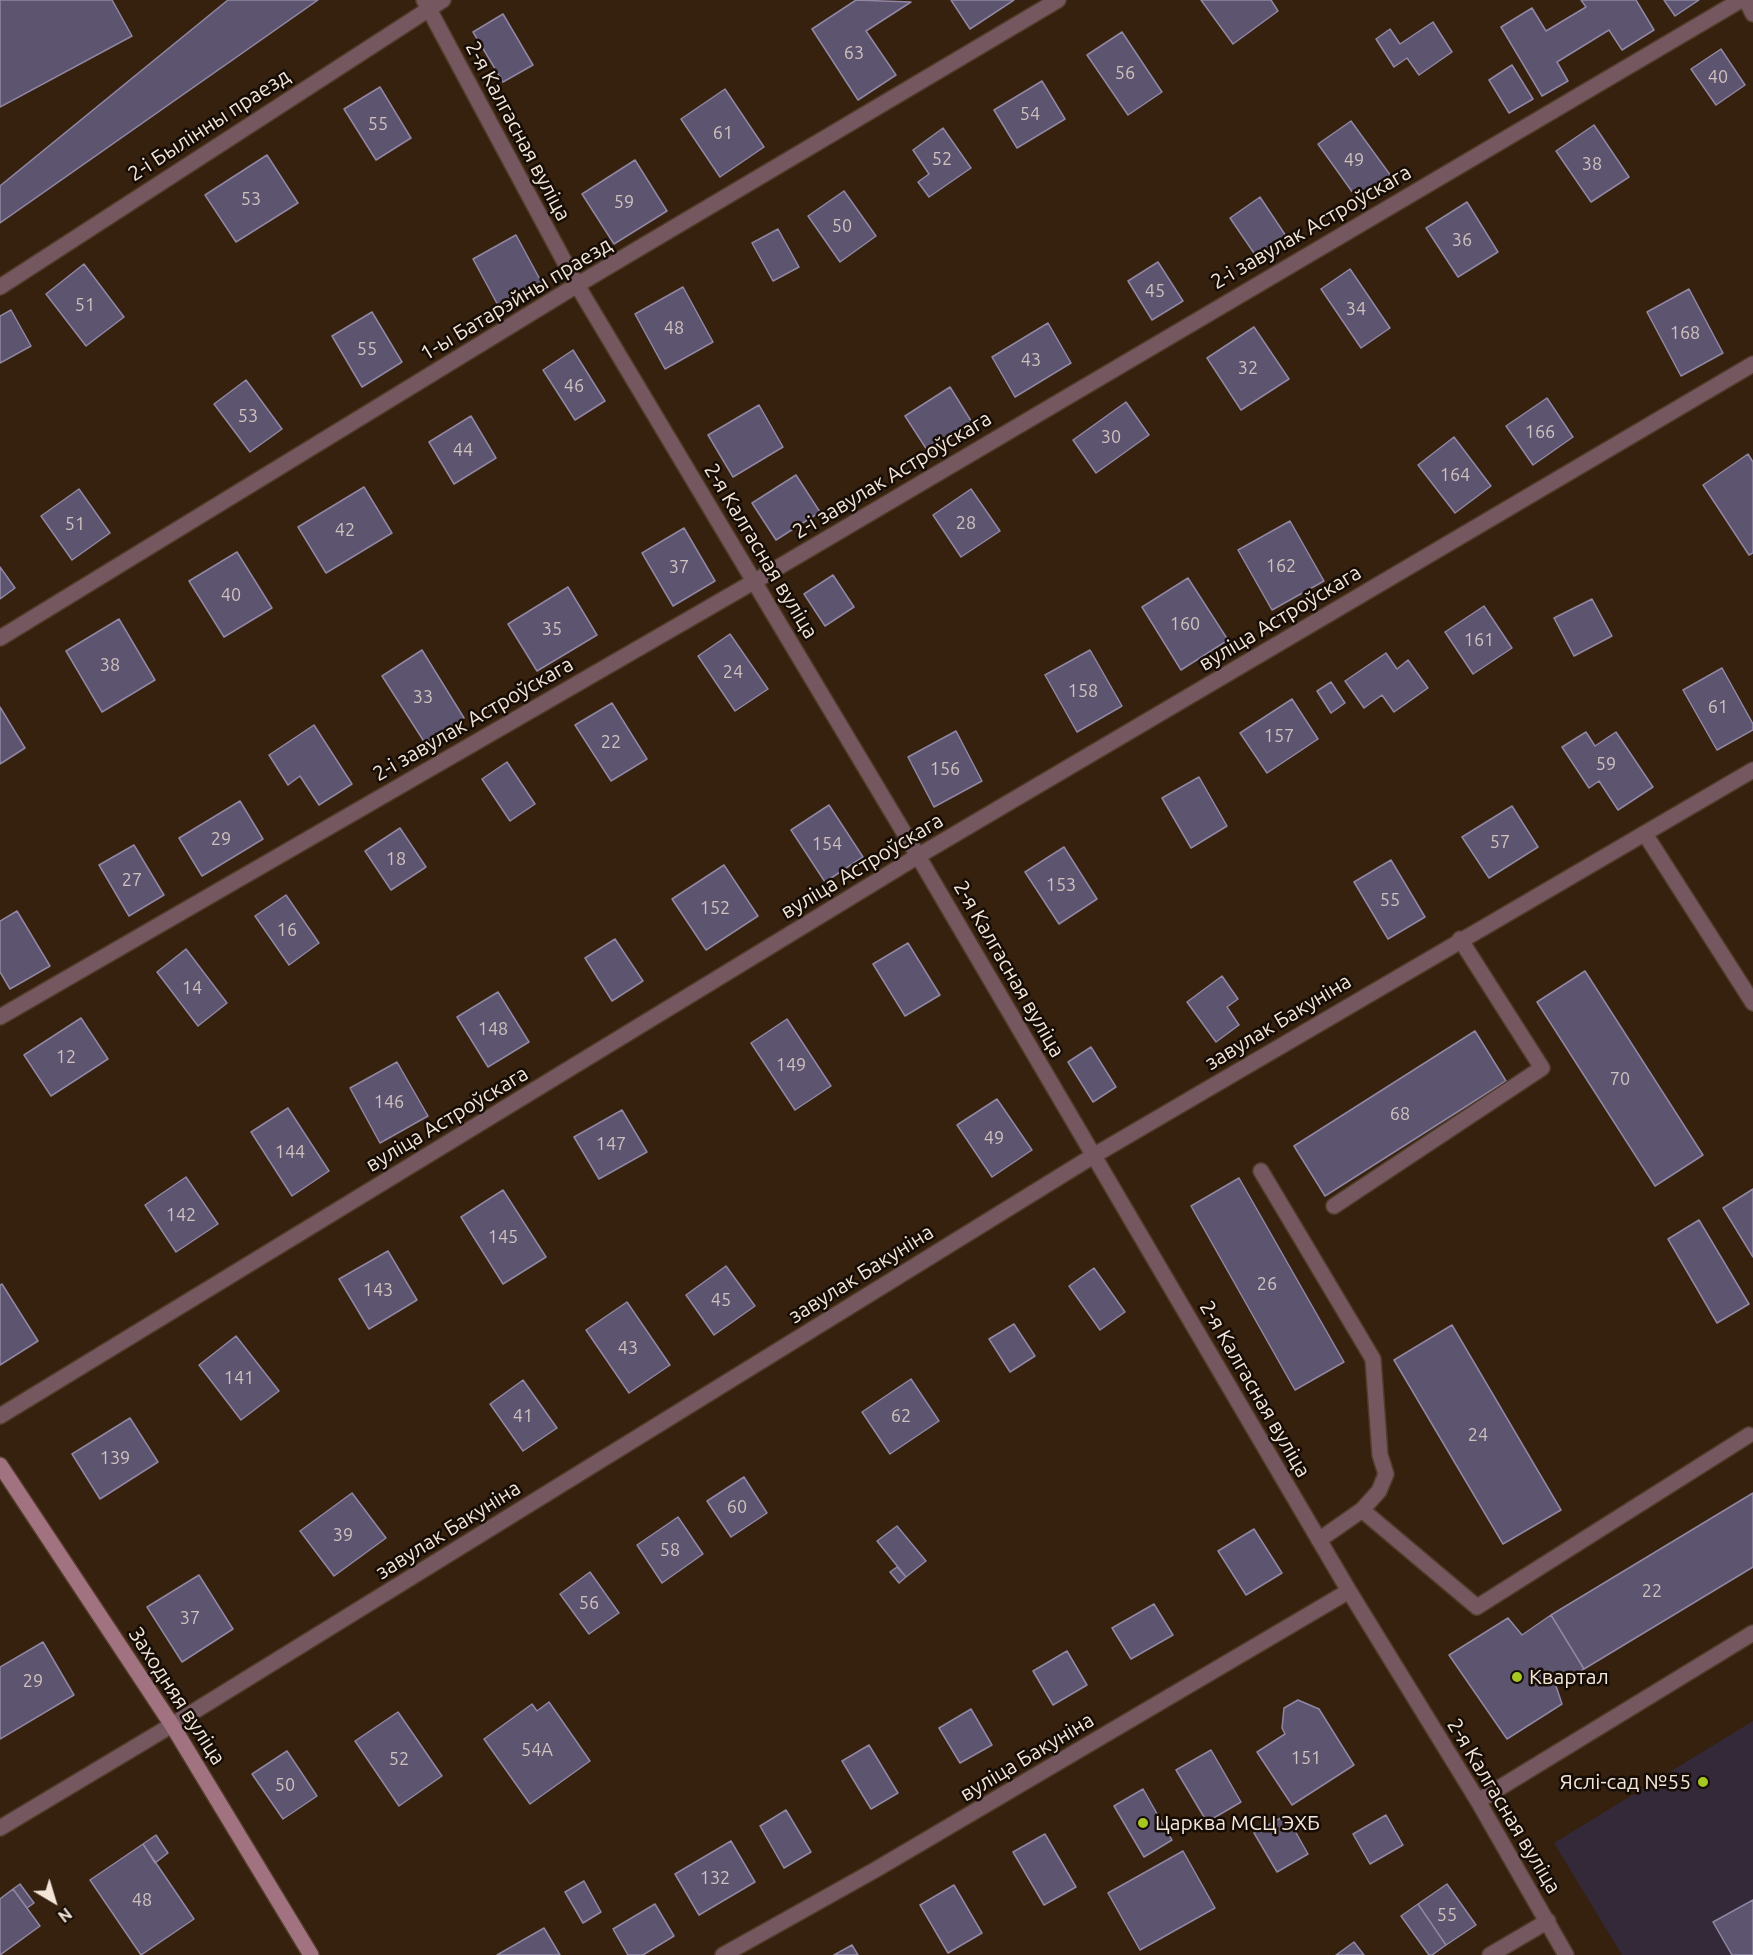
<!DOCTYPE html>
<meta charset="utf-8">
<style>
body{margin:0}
#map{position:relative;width:1753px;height:1955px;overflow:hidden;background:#36210e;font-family:Ubuntu,sans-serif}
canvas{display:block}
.north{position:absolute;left:24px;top:1871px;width:60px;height:60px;-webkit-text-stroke:4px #160d06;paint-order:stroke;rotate:142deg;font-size:16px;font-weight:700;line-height:24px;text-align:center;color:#f4e5d9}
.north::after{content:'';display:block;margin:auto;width:21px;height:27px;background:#f4e5d9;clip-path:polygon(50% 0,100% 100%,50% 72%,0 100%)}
</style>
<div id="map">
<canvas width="1753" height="1955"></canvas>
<div class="north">N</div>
</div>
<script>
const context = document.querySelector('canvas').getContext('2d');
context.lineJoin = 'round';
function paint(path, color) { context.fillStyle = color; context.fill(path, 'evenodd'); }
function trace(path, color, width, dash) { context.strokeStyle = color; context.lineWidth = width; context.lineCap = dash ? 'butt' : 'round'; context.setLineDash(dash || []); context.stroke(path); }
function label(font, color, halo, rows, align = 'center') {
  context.font = font + ' Ubuntu,sans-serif'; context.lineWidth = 5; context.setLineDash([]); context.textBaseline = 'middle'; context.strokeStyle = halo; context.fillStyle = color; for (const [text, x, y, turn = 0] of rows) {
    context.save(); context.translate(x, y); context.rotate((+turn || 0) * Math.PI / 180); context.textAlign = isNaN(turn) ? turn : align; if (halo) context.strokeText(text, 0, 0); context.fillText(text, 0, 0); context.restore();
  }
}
paint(new Path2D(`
 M 1753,1721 L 1753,1955 L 1622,1955 L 1554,1843 Z`), '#332938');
const building = new Path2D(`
 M 0,0 L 112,0 L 132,36 L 0,107 Z
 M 228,0 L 318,0 L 0,223 L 0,186 Z
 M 856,0 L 911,2 L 866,31 L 896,75 L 858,100 L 812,29 Z
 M 951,0 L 1014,0 L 970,29 Z
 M 1201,0 L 1271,0 L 1278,11 L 1233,44 Z
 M 1581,0 L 1636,0 L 1654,30 L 1622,50 L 1609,30 L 1557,62 L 1568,81 L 1542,96 L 1501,27 L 1532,8 L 1546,31 L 1586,7 Z
 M 1664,0 L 1699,0 L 1675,16 Z
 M 503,14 L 533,65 L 503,82 L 473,32 Z
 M 1433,22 L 1452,52 L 1419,75 L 1407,58 L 1394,67 L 1376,39 L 1390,29 L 1400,44 Z
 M 1122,32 L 1162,92 L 1128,115 L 1087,55 Z
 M 1721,49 L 1745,85 L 1716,105 L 1691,69 Z
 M 1512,65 L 1533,99 L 1509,113 L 1489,80 Z
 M 1042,81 L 1065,119 L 1017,148 L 994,110 Z
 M 380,87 L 411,138 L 376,160 L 344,109 Z
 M 725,89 L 764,147 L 720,177 L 681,119 Z
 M 1351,121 L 1391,176 L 1358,200 L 1318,144 Z
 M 1594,125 L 1629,177 L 1591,202 L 1556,151 Z
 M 943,128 L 971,168 L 929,197 L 918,182 L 929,174 L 913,150 Z
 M 267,155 L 298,203 L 236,242 L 205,195 Z
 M 635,160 L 667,211 L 614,244 L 582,194 Z
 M 844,191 L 876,236 L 840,262 L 808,216 Z
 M 1260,197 L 1288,239 L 1258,259 L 1230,218 Z
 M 1467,202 L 1498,252 L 1458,277 L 1426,228 Z
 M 778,229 L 799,267 L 773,281 L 752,243 Z
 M 516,235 L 543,285 L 500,309 L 473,259 Z
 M 1158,262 L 1183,301 L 1152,320 L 1128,281 Z
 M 84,264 L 124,317 L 86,346 L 46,294 Z
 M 1350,269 L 1390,328 L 1361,348 L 1321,289 Z
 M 683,287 L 713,342 L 665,369 L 635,314 Z
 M 1689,289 L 1723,353 L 1681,376 L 1647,312 Z
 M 11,310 L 31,346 L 0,363 L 0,316 Z
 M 372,312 L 402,362 L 362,387 L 332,336 Z
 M 1048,323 L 1071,363 L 1015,397 L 992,357 Z
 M 1254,327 L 1289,379 L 1241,410 L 1207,358 Z
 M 573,350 L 605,401 L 575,420 L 543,370 Z
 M 246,380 L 282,429 L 250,452 L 214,404 Z
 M 950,387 L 973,424 L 929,453 L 905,416 Z
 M 1547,398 L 1573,437 L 1533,465 L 1506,426 Z
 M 1126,402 L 1149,435 L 1096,473 L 1073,440 Z
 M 759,405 L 783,447 L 733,477 L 708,435 Z
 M 471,416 L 496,458 L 454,484 L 429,442 Z
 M 1454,437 L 1491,486 L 1455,513 L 1418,465 Z
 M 1748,454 L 1753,462 L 1753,553 L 1749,555 L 1703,485 Z
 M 796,475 L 820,512 L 776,540 L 752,503 Z
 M 364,487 L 392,533 L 326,573 L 298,527 Z
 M 79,489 L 110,533 L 72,560 L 41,516 Z
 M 971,489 L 1000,531 L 961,557 L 933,515 Z
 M 1290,521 L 1324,581 L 1272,610 L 1238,550 Z
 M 684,528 L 715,581 L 673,606 L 642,553 Z
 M 237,552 L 272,608 L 224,637 L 189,581 Z
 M 0,567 L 15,588 L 0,599 Z
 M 833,575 L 854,607 L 825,626 L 804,594 Z
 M 1188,578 L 1228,640 L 1181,670 L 1142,607 Z
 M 568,587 L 597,635 L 537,671 L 508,624 Z
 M 1592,599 L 1612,636 L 1574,656 L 1554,618 Z
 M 1484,606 L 1512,648 L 1473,674 L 1445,632 Z
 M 119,619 L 155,680 L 102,712 L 66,651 Z
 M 730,634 L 768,689 L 735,711 L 698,656 Z
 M 422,650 L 464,718 L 425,743 L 382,676 Z
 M 1090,650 L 1122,706 L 1077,732 L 1045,675 Z
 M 1386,653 L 1397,669 L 1408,660 L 1428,688 L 1394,712 L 1382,695 L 1364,708 L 1345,681 Z
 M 1722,668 L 1753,724 L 1753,730 L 1717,750 L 1683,690 Z
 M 1331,682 L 1345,703 L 1331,713 L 1317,691 Z
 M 1292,699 L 1318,739 L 1267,773 L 1240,733 Z
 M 612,703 L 647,759 L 611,781 L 575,725 Z
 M 0,707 L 25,748 L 0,764 Z
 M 314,725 L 352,784 L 319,805 L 300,776 L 288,785 L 269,755 Z
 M 956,731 L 982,781 L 934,807 L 908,757 Z
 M 1586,732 L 1595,746 L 1616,732 L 1653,787 L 1618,810 L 1599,781 L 1589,788 L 1562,747 Z
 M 507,762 L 535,804 L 510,821 L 482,779 Z
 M 1199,777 L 1227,826 L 1191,848 L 1162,798 Z
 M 240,801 L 263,839 L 202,876 L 179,838 Z
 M 829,805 L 863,857 L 825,882 L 791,830 Z
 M 1512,806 L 1538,847 L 1489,878 L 1462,837 Z
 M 400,828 L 426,867 L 391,890 L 365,851 Z
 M 134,845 L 164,895 L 129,916 L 99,865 Z
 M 1064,847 L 1097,899 L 1059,924 L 1025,872 Z
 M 1391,860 L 1425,917 L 1388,939 L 1354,882 Z
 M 724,865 L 758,916 L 706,950 L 672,899 Z
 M 286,895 L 319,943 L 289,965 L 255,916 Z
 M 17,911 L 50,966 L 10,989 L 0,972 L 0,921 Z
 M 615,939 L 643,981 L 612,1001 L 585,958 Z
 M 908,943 L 940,995 L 905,1016 L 873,964 Z
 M 186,949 L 227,1003 L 198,1026 L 157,972 Z
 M 1585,971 L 1703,1155 L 1655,1186 L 1537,1002 Z
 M 1222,976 L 1238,999 L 1227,1007 L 1239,1025 L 1216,1042 L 1187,1002 Z
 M 498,992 L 529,1042 L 488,1067 L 457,1017 Z
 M 81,1018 L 108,1059 L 51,1096 L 24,1055 Z
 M 787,1019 L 831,1086 L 795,1110 L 751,1043 Z
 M 1475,1031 L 1506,1081 L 1325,1196 L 1294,1146 Z
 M 1091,1047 L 1116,1087 L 1093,1102 L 1068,1062 Z
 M 397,1062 L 428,1116 L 380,1143 L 350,1088 Z
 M 997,1099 L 1032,1150 L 992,1177 L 957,1125 Z
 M 288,1108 L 329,1171 L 292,1196 L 251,1132 Z
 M 622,1110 L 647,1152 L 599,1179 L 574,1137 Z
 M 186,1177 L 218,1224 L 176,1252 L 145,1205 Z
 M 1239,1178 L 1344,1362 L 1295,1390 L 1191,1206 Z
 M 1753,1189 L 1753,1257 L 1723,1208 Z
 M 503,1190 L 546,1257 L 503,1284 L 461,1217 Z
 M 1699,1220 L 1749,1304 L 1717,1323 L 1668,1239 Z
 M 388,1251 L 417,1300 L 369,1329 L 339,1279 Z
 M 726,1266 L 755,1306 L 714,1335 L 686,1295 Z
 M 1094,1268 L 1125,1312 L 1100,1330 L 1069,1286 Z
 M 2,1284 L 38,1341 L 0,1365 L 0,1285 Z
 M 627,1302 L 670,1365 L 629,1393 L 586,1330 Z
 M 1014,1324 L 1035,1356 L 1010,1372 L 989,1339 Z
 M 1452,1325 L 1561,1510 L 1503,1544 L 1394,1360 Z
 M 236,1336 L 279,1391 L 241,1420 L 199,1365 Z
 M 911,1379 L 939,1421 L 890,1454 L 862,1412 Z
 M 523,1380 L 557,1428 L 523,1451 L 490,1404 Z
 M 130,1418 L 158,1462 L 100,1499 L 72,1454 Z
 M 744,1477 L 767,1513 L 731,1537 L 707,1501 Z
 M 352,1493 L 386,1538 L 334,1576 L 300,1531 Z
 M 1753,1493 L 1753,1567 L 1584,1669 L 1551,1615 Z
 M 678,1517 L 703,1554 L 662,1583 L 637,1545 Z
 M 897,1526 L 926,1561 L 906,1577 L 877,1541 Z
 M 1254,1529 L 1282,1573 L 1246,1595 L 1218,1551 Z
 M 897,1567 L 906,1577 L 899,1583 L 890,1572 Z
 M 590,1572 L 619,1613 L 589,1634 L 560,1594 Z
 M 199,1575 L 233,1629 L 182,1662 L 147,1607 Z
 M 1154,1604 L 1173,1635 L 1131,1659 L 1112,1628 Z
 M 1551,1615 L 1584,1669 L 1556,1686 L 1562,1704 L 1507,1739 L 1449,1655 L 1508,1618 L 1522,1635 Z
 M 43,1642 L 74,1695 L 0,1739 L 0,1667 Z
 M 1067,1651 L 1087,1685 L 1053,1705 L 1033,1671 Z
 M 1298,1700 L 1319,1709 L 1354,1765 L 1292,1805 L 1257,1752 L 1285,1734 L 1282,1728 L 1284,1708 Z
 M 549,1702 L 590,1761 L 530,1804 L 484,1739 L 532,1704 L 537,1711 Z
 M 971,1709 L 992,1745 L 960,1763 L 939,1728 Z
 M 398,1712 L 442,1776 L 399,1806 L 355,1741 Z
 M 869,1745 L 898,1793 L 871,1809 L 842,1761 Z
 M 1211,1750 L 1241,1802 L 1207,1822 L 1176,1770 Z
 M 287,1751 L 317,1796 L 283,1819 L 252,1774 Z
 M 1143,1789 L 1172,1840 L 1144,1857 L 1114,1806 Z
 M 786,1810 L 811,1852 L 784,1868 L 760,1826 Z
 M 1286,1815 L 1308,1854 L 1277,1872 L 1254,1833 Z
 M 1386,1815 L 1403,1845 L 1370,1864 L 1353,1834 Z
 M 1045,1834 L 1076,1887 L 1044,1905 L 1013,1852 Z
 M 156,1835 L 168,1853 L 155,1863 L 143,1844 Z
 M 731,1841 L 755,1882 L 699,1915 L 675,1874 Z
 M 143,1844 L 194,1919 L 141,1955 L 90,1880 Z
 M 1183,1851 L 1215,1908 L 1140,1950 L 1108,1893 Z
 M 584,1881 L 601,1912 L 583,1923 L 565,1892 Z
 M 20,1884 L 34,1903 L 27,1908 L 13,1889 Z
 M 1447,1884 L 1476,1925 L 1446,1945 L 1418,1904 Z
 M 954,1885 L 982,1933 L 948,1953 L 920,1905 Z
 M 13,1889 L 40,1926 L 0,1955 L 0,1899 Z
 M 1753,1900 L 1753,1955 L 1732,1955 L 1713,1922 Z
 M 655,1904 L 674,1936 L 643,1955 L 628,1955 L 613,1929 Z
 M 1418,1904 L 1446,1945 L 1432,1955 L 1429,1955 L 1401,1916 Z
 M 544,1928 L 560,1955 L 497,1955 Z
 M 1354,1942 L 1364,1955 L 1336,1955 Z
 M 852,1945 L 858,1955 L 834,1955 Z`);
paint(building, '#5d546f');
trace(building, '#9087a4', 1.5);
const lane = new Path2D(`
 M 1645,834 L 1753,1003
 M 1261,1171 L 1373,1359 L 1380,1455 L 1386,1474 L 1379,1491 L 1362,1510
 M 1334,1206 L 1542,1068 L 1460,939
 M 1319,1540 L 1362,1510 L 1477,1607 L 1749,1435
 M 1478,1801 L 1753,1633`);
const street = new Path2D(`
 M 424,0 L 577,285 L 918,856 L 1349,1591 L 1478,1801 L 1566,1955
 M 1746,0 L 1753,14
 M 0,287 L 443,0
 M 0,638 L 577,285 L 1058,0
 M 0,1017 L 755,581 L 1741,0
 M 0,1416 L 918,856 L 1753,364
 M 0,1828 L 172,1725 L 1093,1156 L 1753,770
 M 723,1955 L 875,1870 L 1349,1591
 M 1490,1955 L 1548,1921`);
const secondary = new Path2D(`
 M 0,1465 L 172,1725 L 311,1955`);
trace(lane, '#513c2a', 18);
trace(street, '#513c2a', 18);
trace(secondary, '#513c2a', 18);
trace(lane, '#75575f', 15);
trace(street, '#75575f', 15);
trace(secondary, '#a1727f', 15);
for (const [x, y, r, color] of [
 [1517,1677,6,"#a5c823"],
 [1703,1782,6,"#a5c823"],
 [1143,1823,6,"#a5c823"]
]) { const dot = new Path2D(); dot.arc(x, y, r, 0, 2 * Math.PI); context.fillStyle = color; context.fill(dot); trace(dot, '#160d06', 2); }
label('18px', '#cec1be', null, [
 ["63",854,53],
 ["56",1125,73],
 ["40",1718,77],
 ["54",1030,114],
 ["55",378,124],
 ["61",723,133],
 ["52",942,159],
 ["49",1354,160],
 ["38",1592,164],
 ["53",251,199],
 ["59",624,202],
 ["50",842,226],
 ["36",1462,240],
 ["45",1155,291],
 ["51",85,305],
 ["34",1356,309],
 ["48",674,328],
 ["168",1685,333],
 ["55",367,349],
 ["43",1031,360],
 ["32",1248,368],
 ["46",574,386],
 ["53",248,416],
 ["166",1540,432],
 ["30",1111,437],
 ["44",463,450],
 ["164",1455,475],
 ["28",966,523],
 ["51",75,524],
 ["42",345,530],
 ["162",1281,566],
 ["37",679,567],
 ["40",231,595],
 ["160",1185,624],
 ["35",552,629],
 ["161",1479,640],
 ["38",110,665],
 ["24",733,672],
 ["158",1083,691],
 ["33",423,697],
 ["61",1718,707],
 ["157",1279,736],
 ["22",611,742],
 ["59",1606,764],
 ["156",945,769],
 ["29",221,839],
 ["57",1500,842],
 ["154",827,844],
 ["18",396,859],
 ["27",132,880],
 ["153",1061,885],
 ["55",1390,900],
 ["152",715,908],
 ["16",287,930],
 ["14",192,988],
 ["148",493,1029],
 ["12",66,1057],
 ["149",791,1065],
 ["70",1620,1079],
 ["146",389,1102],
 ["68",1400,1114],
 ["49",994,1138],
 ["147",611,1144],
 ["144",290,1152],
 ["142",181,1215],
 ["145",503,1237],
 ["26",1267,1284],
 ["143",378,1290],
 ["45",721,1300],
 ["43",628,1348],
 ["141",239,1378],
 ["41",523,1416],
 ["62",901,1416],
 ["24",1478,1435],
 ["139",115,1458],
 ["60",737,1507],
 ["39",343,1535],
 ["58",670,1550],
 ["22",1652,1591],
 ["56",589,1603],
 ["37",190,1618],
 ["29",33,1681],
 ["54А",537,1750],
 ["151",1306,1758],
 ["52",399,1759],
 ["50",285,1785],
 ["132",715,1878],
 ["48",142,1900],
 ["55",1447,1915]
]);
label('21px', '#f4e5d9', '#160d06', [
 ["2-і Былінны праезд",209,125,-33],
 ["2-я Калгасная вуліца",518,131,62],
 ["2-і завулак Астроўскага",1311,227,-30],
 ["1-ы Батарэйны праезд",516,299,-31],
 ["2-і завулак Астроўскага",892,475,-31],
 ["2-я Калгасная вуліца",761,551,59],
 ["вуліца Астроўскага",1280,618,-31],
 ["2-і завулак Астроўскага",473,719,-30],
 ["вуліца Астроўскага",862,866,-31],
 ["2-я Калгасная вуліца",1009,969,60],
 ["завулак Бакуніна",1278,1022,-31],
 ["вуліца Астроўскага",447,1119,-31],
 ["завулак Бакуніна",861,1274,-32],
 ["2-я Калгасная вуліца",1255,1389,60],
 ["завулак Бакуніна",448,1530,-32],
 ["Заходняя вуліца",177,1696,57],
 ["вуліца Бакуніна",1027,1757,-31],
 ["2-я Калгасная вуліца",1504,1806,59]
]);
label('21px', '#f4e5d9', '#160d06', [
 ["Квартал",1529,1677],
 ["Яслі-сад №55",1691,1782,"right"],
 ["Царква МСЦ ЭХБ",1155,1823]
], 'left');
</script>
